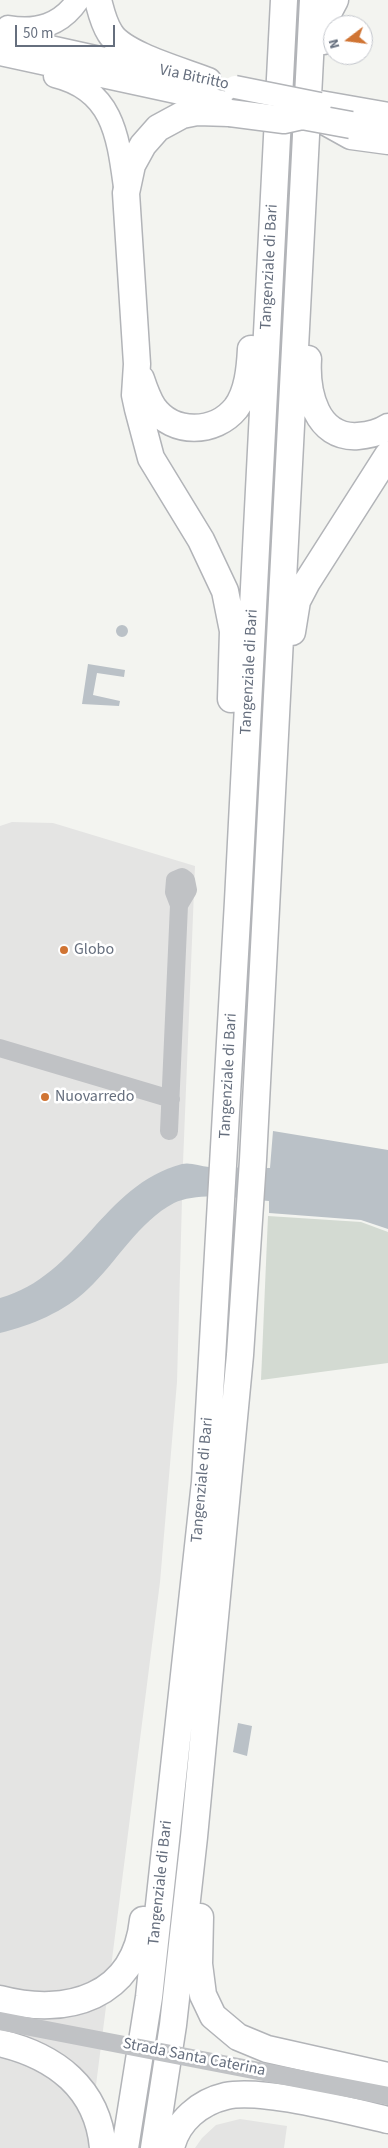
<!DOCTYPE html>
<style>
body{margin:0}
#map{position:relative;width:388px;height:2148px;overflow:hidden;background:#f3f4f0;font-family:"Source Sans 3",sans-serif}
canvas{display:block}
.north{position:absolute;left:323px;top:15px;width:50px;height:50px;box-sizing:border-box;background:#fff;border:1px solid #c2c5cb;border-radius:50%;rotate:255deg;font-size:14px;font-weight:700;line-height:20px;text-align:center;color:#666f7e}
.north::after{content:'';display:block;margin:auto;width:18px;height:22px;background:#d07433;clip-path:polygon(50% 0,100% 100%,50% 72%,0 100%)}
.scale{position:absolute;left:15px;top:25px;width:100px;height:22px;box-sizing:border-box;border:2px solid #666f7e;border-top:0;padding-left:6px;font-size:15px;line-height:18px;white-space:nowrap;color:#666f7e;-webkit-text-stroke:4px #fff;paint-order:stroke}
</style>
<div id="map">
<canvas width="388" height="2148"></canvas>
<div class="north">N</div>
<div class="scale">50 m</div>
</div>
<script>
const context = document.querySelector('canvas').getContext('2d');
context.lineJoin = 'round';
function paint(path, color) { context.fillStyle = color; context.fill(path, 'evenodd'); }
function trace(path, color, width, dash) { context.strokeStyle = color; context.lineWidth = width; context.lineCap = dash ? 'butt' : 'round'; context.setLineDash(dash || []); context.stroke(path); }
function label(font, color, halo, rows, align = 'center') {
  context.font = font + ' "Source Sans 3",sans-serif'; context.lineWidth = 5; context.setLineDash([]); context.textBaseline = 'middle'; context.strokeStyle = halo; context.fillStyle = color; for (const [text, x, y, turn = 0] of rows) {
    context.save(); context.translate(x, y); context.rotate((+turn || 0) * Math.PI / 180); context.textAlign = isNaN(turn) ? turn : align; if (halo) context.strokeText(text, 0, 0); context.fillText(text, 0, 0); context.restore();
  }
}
paint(new Path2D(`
 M 12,822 L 53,823 L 195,866 L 183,1163 L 177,1382 L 160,1582 L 88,2148 L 0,2148 L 0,826 Z
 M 240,2119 L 287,2126 L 284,2148 L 195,2148 L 202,2138 L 216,2125 Z`), '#e4e4e3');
paint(new Path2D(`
 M 268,1216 L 361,1222 L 388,1232 L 388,1363 L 261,1380 Z`), '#d3dad2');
paint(new Path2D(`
 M116 631a6 6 0 1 1 12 0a6 6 0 1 1-12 0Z
 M 88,664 L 125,670 L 124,677 L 97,673 L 93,695 L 120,701 L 119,706 L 82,704 Z
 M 273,1131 L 388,1150 L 388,1229 L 361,1220 L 269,1213 L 269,1201 C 243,1199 199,1191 174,1203 C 139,1221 116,1263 88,1289 C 64,1312 32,1325 0,1333 L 0,1298 C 80,1276 102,1185 182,1164 C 190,1162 200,1166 209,1167 C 229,1168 250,1167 270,1168 Z
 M 238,1723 L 252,1726 L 247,1756 L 233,1752 Z`), '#bac1c7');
const major = new Path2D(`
 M 8,27 C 37,32 61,25 78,0
 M 0,36 L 159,71
 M 0,54 L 231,104
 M 55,76 C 113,90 118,136 125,187`);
const highway = new Path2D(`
 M 98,0 C 101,11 103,22 110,33 C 123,55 183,71 208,81
 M 324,41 L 326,17 L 335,0
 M 320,104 L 388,116
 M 230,113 L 197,112 L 182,115 L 158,128 L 143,145 L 132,165 L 126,193 L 137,364 L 135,395 L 138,409 L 151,458 L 201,540 L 225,591 L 233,631 L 231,699
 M 324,121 L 351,136 L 388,141
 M 308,359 C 306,392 316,439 358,436 C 369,435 379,433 388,427
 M 141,379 C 144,388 148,399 153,407 C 173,435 215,434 236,408 C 248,392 250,368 251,349
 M 292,632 L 297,601 L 307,582 L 388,455
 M 200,1917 L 199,1964 L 203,1995 L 213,2016 L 238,2037 L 267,2049 L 388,2076
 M 0,1999 C 67,2017 135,1997 143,1920
 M 0,2043 C 55,2056 98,2088 103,2148
 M 125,2148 L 149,1997 L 205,1482 L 238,901 L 284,0
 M 154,2148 L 173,2025 L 194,1837 L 240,1355 L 253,1160 L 313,0
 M 171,2148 C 177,2121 200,2102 226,2096 C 261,2088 350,2111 388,2120`);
trace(major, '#b3b5b9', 25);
trace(highway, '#b2b4b8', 29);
trace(new Path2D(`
 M 0,1048 L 171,1099
 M 169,1131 L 179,905 L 188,890 L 186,880 L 182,877 L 175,880 L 174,892 L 179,905`), '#c0c2c5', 18);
trace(major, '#fff', 22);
trace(highway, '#fff', 26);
const majorBridge = new Path2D(`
 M 235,87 L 320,104`);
const highwayBridge = new Path2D(`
 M 230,113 L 284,120 L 302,116 L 351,125`);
trace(majorBridge, '#b3b5b9', 25, []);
trace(highwayBridge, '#b2b4b8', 29, []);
trace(new Path2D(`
 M 0,2021 L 388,2096`), '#c0c2c5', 18);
trace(majorBridge, '#fff', 22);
trace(highwayBridge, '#fff', 26);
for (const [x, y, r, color] of [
 [64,950,5,"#d07433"],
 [45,1097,5,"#d07433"]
]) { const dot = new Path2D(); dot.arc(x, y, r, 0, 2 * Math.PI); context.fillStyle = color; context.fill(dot); trace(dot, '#fff', 2); }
label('16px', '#666f7e', '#fff', [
 ["Via Bitritto",194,78,12],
 ["Tangenziale di Bari",270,267,-87],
 ["Tangenziale di Bari",250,672,-87],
 ["Tangenziale di Bari",229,1076,-87],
 ["Tangenziale di Bari",203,1480,-85],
 ["Tangenziale di Bari",161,1883,-84],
 ["Strada Santa Caterina",194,2058,11]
]);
label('16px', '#666f7e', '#fff', [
 ["Globo",74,950],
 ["Nuovarredo",55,1097]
], 'left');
</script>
